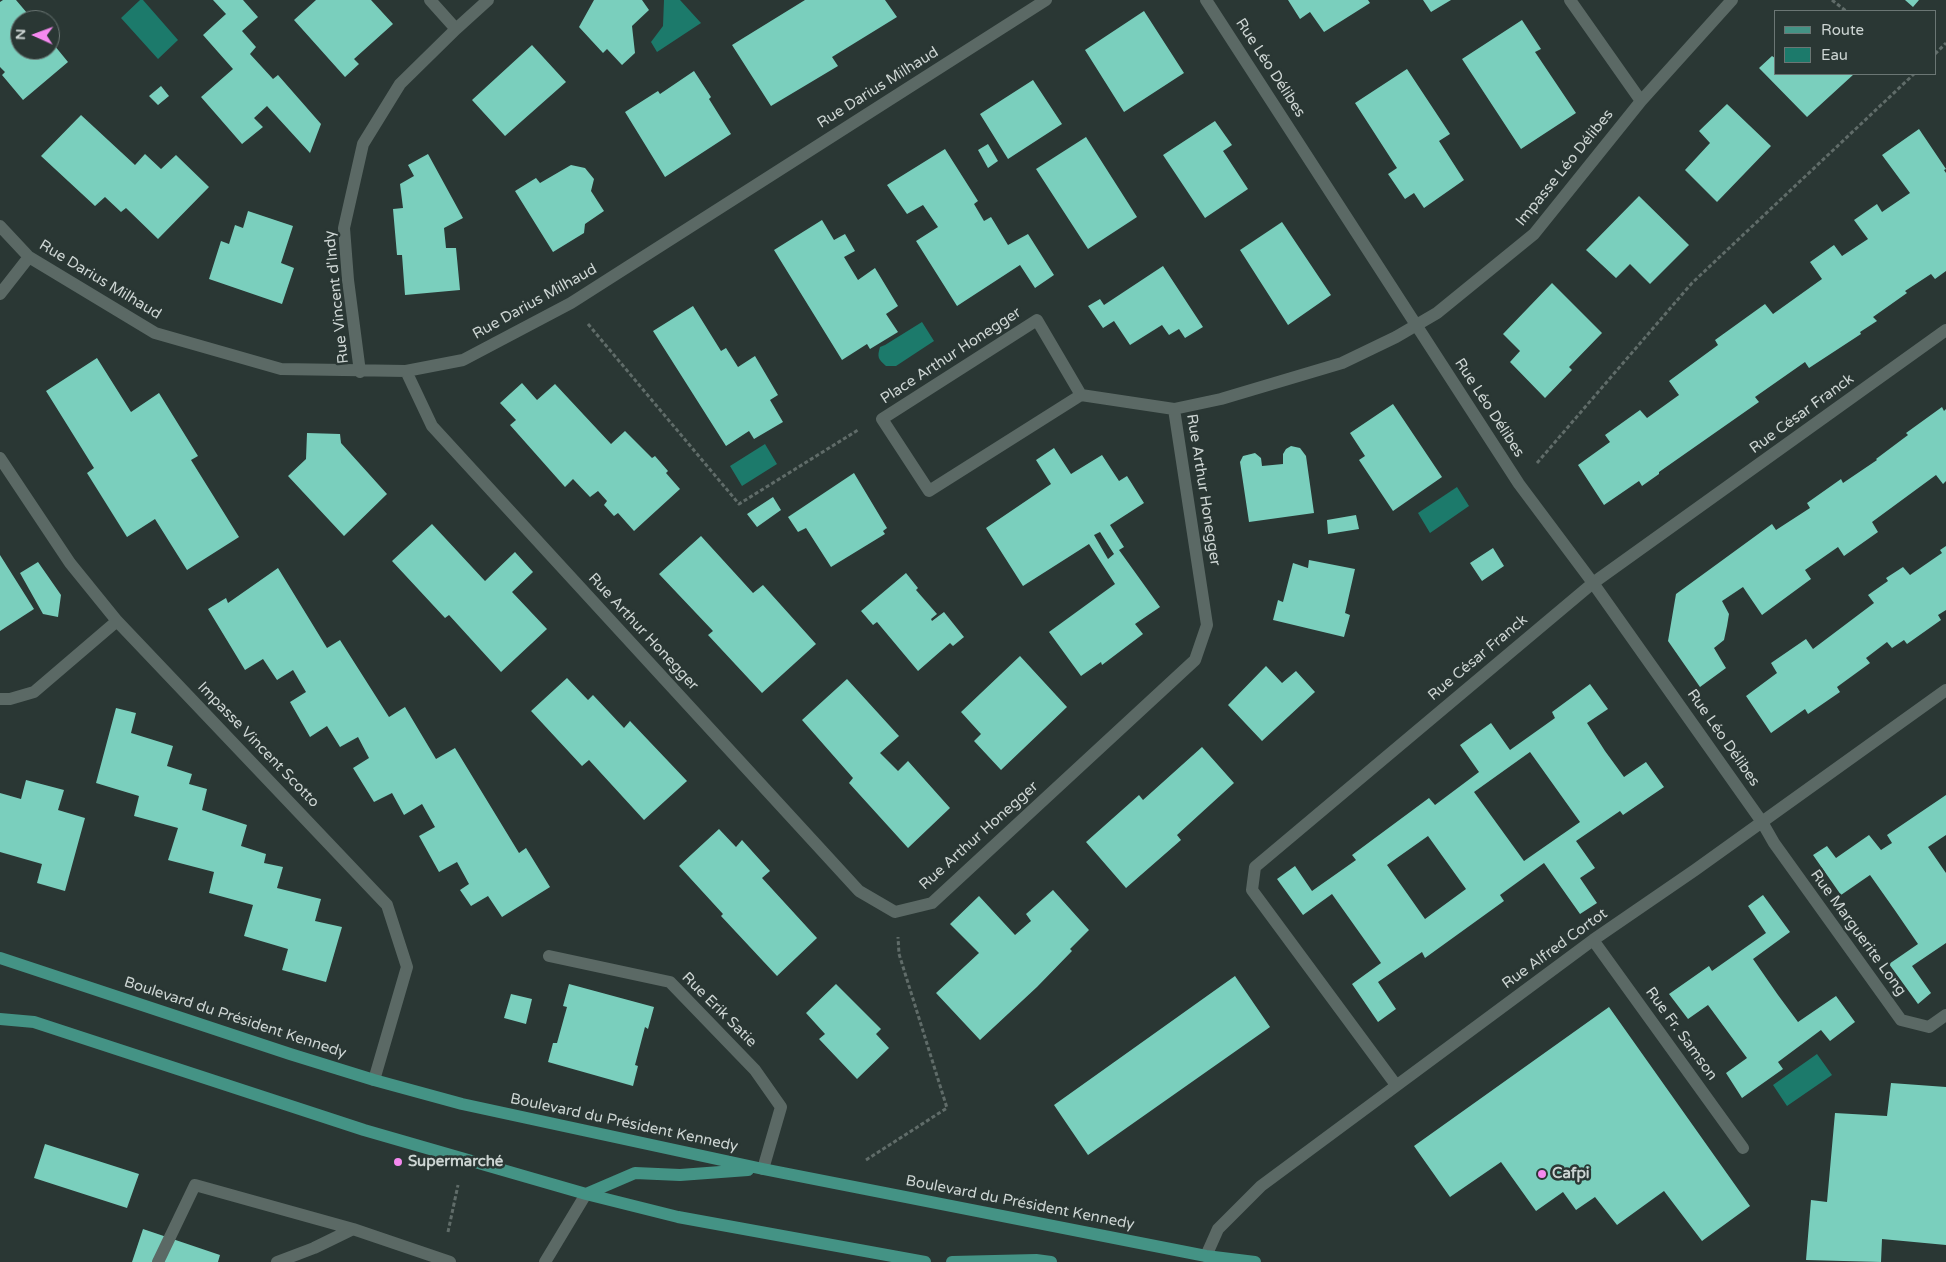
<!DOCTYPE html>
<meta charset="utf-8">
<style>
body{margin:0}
#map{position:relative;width:1946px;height:1262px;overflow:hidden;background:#2a3734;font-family:"Varela Round",sans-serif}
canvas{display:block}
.legend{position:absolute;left:1774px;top:10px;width:162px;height:65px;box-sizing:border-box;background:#2a3734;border:1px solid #6b7674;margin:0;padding:6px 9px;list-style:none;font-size:15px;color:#cdd5d3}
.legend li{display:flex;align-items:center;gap:10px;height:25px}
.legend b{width:25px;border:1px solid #6b7674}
.north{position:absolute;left:10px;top:10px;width:50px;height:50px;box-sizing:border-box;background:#2a3734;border:1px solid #6b7674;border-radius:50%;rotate:272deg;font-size:14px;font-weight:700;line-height:20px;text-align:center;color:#cdd5d3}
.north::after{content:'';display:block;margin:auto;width:18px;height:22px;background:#f589ef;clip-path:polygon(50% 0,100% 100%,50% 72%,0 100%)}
</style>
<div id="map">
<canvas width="1946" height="1262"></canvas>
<ul class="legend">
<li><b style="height:6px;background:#449385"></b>Route</li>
<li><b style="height:14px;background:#1c7a6b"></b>Eau</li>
</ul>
<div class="north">N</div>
</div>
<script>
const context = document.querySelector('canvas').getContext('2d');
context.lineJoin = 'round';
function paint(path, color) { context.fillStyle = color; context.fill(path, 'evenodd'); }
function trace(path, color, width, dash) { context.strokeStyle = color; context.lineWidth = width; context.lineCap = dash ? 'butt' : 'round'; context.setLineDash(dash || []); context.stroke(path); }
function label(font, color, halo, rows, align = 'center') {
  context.font = font + ' "Varela Round",sans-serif'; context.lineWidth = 5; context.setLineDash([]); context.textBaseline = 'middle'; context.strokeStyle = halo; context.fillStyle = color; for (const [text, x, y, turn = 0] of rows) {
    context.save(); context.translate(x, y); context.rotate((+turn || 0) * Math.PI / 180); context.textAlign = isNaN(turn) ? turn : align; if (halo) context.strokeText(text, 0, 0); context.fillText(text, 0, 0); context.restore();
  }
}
paint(new Path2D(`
 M 140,0 L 143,0 L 178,40 L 158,59 L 121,18 Z
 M 664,0 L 680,0 L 701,23 L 657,52 L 651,42 L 663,26 Z
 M 922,322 L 934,341 L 896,366 L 886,366 C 878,359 877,357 880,347 L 885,345 Z
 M 765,444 L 777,464 L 742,486 L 730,466 Z
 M 1457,487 L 1469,506 L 1430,533 L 1418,513 Z
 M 1817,1054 L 1832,1075 L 1787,1106 L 1773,1085 Z`), '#1c7a6b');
paint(new Path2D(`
 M 3,0 L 16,0 L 33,20 L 20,20 L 20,50 L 50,50 L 50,40 L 68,62 L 23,100 L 2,75 L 5,72 L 0,67 L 0,2 Z
 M 213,0 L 243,0 L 258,17 L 242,31 L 256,47 L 250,54 L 273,79 L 278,75 L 321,124 L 310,153 L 267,106 L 254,118 L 263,127 L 242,144 L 201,97 L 233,69 L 203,35 L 226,14 Z
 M 316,0 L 371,0 L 393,24 L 354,59 L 359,64 L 345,77 L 294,20 Z
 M 594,0 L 642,0 L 649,10 L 632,26 L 635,53 L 622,65 L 607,49 L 603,53 L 579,27 Z
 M 805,0 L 885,0 L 897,17 L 832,57 L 838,66 L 771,106 L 732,45 Z
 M 1288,0 L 1368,0 L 1370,3 L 1324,32 L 1310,12 L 1300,19 Z
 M 1423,0 L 1451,0 L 1431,12 Z
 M 1905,0 L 1919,0 L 1913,7 Z
 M 1144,11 L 1184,73 L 1124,112 L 1085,50 Z
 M 1522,20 L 1541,49 L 1535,52 L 1576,113 L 1521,149 L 1462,59 Z
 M 532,45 L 566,82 L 505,136 L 472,100 Z
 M 1772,56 L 1775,58 L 1775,74 L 1854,74 L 1807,117 L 1759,68 Z
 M 1407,69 L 1450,134 L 1439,141 L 1464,180 L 1424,208 L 1414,193 L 1405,199 L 1388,174 L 1397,168 L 1355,103 Z
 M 694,71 L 711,97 L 709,99 L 731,134 L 665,177 L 625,112 L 658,91 L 660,94 Z
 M 1033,80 L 1062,124 L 1008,159 L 980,114 Z
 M 161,86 L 169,96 L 158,105 L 149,96 Z
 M 1727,104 L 1771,146 L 1717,202 L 1685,170 L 1710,143 L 1699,131 Z
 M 81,115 L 135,165 L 145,154 L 161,169 L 176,155 L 209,187 L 158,239 L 126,208 L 121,212 L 105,197 L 95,206 L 41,156 Z
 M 1215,121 L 1232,145 L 1223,151 L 1248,189 L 1205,218 L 1163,155 Z
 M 1919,129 L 1946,169 L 1944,170 L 1946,173 L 1946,271 L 1935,279 L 1931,274 L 1905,291 L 1907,293 L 1873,317 L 1877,321 L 1860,332 L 1861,334 L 1809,368 L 1805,362 L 1755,397 L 1759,402 L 1659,472 L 1659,474 L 1642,486 L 1639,481 L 1604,505 L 1578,465 L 1610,442 L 1605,435 L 1640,410 L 1647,418 L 1679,395 L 1669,381 L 1718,345 L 1715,340 L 1765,304 L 1773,314 L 1822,279 L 1810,262 L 1834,245 L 1842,256 L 1868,239 L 1854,220 L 1877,204 L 1882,212 L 1910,193 L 1882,155 Z
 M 1086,137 L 1137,217 L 1088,249 L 1036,169 Z
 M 988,144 L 998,161 L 988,168 L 978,150 Z
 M 945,149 L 978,201 L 974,204 L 984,221 L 991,217 L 1008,245 L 1028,234 L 1054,275 L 1035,288 L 1020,265 L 957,306 L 916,241 L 938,227 L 923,205 L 907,214 L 887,185 Z
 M 428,154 L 463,218 L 444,228 L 446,248 L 456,248 L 460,290 L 405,295 L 402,255 L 397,255 L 393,209 L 403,208 L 400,184 L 414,176 L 408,165 Z
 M 571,165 L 585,168 L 594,179 L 591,191 L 604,211 L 585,224 L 584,233 L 553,252 L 515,191 L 536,178 L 540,183 Z
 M 1639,196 L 1689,245 L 1650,284 L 1630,264 L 1616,278 L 1586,250 Z
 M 248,211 L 293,226 L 281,263 L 294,268 L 282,304 L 209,279 L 221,241 L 229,244 L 235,225 L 243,228 Z
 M 822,220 L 834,240 L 845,234 L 855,251 L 844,257 L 858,280 L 875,268 L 898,306 L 886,314 L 898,332 L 870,349 L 867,344 L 842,360 L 774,250 Z
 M 1282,222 L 1331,295 L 1288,325 L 1240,250 Z
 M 1163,266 L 1203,327 L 1185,338 L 1179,329 L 1169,335 L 1162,325 L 1130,345 L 1114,321 L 1103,328 L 1088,306 L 1100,299 L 1104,305 Z
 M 1552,283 L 1602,333 L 1569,367 L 1572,370 L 1545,398 L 1510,362 L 1520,351 L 1503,334 Z
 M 693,306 L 721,351 L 726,348 L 738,367 L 755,356 L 778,395 L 770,400 L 783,422 L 754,439 L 749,431 L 726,446 L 653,331 Z
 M 97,358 L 131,412 L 159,393 L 198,456 L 191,460 L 239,537 L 187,570 L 155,519 L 127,537 L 87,473 L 94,468 L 46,391 Z
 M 522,383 L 537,400 L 555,384 L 611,444 L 625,431 L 652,458 L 655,456 L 668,471 L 666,473 L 680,489 L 634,531 L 618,513 L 614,516 L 604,505 L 607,501 L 598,491 L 590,497 L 573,479 L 565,487 L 510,425 L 516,420 L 500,403 Z
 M 1393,404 L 1442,477 L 1393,511 L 1359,460 L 1365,456 L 1350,433 Z
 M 1942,407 L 1944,411 L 1946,409 L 1946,481 L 1943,484 L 1936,475 L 1872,522 L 1878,532 L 1844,556 L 1838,547 L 1805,570 L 1811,579 L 1762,615 L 1743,587 L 1722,601 L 1729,614 L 1727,626 L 1724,640 L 1714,648 L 1726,668 L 1700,687 L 1668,641 L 1676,594 L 1772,524 L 1776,530 L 1810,508 L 1807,503 L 1841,479 L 1843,483 L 1877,460 L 1876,459 L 1908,435 L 1906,433 Z
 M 307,433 L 340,434 L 341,443 L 387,494 L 344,536 L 288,476 L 306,459 Z
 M 1291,446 L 1300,448 L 1306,456 L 1314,513 L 1249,522 L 1240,462 L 1243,456 L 1255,453 L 1261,458 L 1262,466 L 1283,464 L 1283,454 L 1286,449 Z
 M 1054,448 L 1071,474 L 1102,455 L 1119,481 L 1127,476 L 1144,503 L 1110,525 L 1124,547 L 1119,550 L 1160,607 L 1135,624 L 1143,634 L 1102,665 L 1101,662 L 1081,676 L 1049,632 L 1115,584 L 1089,544 L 1023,586 L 986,528 L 1051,484 L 1036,460 ZM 1100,532 L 1114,554 L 1108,559 L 1094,535 Z
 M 854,473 L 887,528 L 883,531 L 885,534 L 831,567 L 806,528 L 798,532 L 788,517 Z
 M 773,497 L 781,510 L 757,527 L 747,514 Z
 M 1356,515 L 1359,529 L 1328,534 L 1327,520 Z
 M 432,524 L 485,581 L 515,552 L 533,572 L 512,592 L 547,629 L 501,672 L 449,615 L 445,618 L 392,561 Z
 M 701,536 L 753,593 L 763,585 L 816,644 L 762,693 L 708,635 L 713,631 L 659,574 Z
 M 1946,546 L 1946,610 L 1938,615 L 1941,620 L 1907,644 L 1904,640 L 1892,648 L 1887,642 L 1866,658 L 1870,663 L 1837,687 L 1840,692 L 1808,714 L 1805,709 L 1771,733 L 1746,696 L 1777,673 L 1771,663 L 1806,639 L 1813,649 L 1874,603 L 1868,595 L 1888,581 L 1886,578 L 1903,567 L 1910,575 L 1942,553 L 1940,550 Z
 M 1493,548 L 1504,566 L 1482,581 L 1470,563 Z
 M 0,555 L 34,609 L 0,631 Z
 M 1309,560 L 1355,569 L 1345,613 L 1350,615 L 1344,637 L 1273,620 L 1278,600 L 1283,602 L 1293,563 L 1308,568 Z
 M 38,562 L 61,595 L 58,617 L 43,614 L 20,573 Z
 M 278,568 L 327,648 L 340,640 L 389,717 L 405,707 L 436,759 L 455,748 L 519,853 L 526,848 L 550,887 L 502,917 L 488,896 L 471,906 L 460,890 L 469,884 L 457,862 L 439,872 L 419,836 L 435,827 L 422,804 L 404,815 L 392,793 L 374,802 L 353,768 L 369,758 L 358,737 L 340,747 L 327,726 L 310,737 L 290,702 L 306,692 L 293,670 L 277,680 L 263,659 L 245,670 L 208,609 L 226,598 L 228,603 Z
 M 906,573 L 918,588 L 916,590 L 937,614 L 931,619 L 932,621 L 944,612 L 964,637 L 953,646 L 950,643 L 918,671 L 877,622 L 873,625 L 861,611 Z
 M 1020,656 L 1067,707 L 1001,770 L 974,741 L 981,734 L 961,712 Z
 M 1266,666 L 1282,683 L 1296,671 L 1315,692 L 1262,741 L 1228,705 Z
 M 567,678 L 588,700 L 593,695 L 624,728 L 630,721 L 687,781 L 644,820 L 589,760 L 582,766 L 531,711 Z
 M 847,679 L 899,736 L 880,753 L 898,771 L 908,761 L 950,808 L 908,848 L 849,783 L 853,778 L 802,720 Z
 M 1590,684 L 1608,709 L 1587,723 L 1605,751 L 1624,777 L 1646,762 L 1664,787 L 1623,815 L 1620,811 L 1576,841 L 1595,868 L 1580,878 L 1597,903 L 1580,914 L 1544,863 L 1500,895 L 1504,901 L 1425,958 L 1422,952 L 1378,982 L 1396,1009 L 1378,1022 L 1352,984 L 1381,963 L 1332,894 L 1303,915 L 1277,879 L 1295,866 L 1312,891 L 1356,860 L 1352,855 L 1429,798 L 1435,805 L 1479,772 L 1460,745 L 1491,723 L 1510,750 L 1555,718 L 1552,712 ZM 1530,752 L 1580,822 L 1524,861 L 1474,792 ZM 1428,836 L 1466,889 L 1425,919 L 1387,865 Z
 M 116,708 L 136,713 L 131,733 L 173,746 L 167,766 L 192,774 L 189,784 L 207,789 L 202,810 L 247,825 L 241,846 L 266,854 L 264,863 L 283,867 L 277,888 L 321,899 L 315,921 L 342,927 L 326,982 L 282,970 L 288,949 L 244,936 L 253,905 L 209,893 L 214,872 L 168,860 L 178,828 L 134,816 L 139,796 L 96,783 Z
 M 1202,747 L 1234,783 L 1177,835 L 1181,840 L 1126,888 L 1086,842 L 1139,795 L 1143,800 Z
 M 26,780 L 64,790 L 58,810 L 85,818 L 65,891 L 37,883 L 42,864 L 0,852 L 0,793 L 21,799 Z
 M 1946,795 L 1946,835 L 1928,847 L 1946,873 L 1946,943 L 1912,966 L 1931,993 L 1918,1004 L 1889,964 L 1918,944 L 1894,909 L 1870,875 L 1841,895 L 1813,855 L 1827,846 L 1836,858 L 1869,835 L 1881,850 L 1892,843 L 1887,835 Z
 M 719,829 L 736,847 L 742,840 L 770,871 L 762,878 L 817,938 L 777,976 L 721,916 L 723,914 L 679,866 Z
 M 1053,890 L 1089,930 L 1070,949 L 1072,951 L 1037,987 L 980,1040 L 936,993 L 979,953 L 950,924 L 979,896 L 1015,935 L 1031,921 L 1026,914 Z
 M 1763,895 L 1790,932 L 1753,959 L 1778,995 L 1798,1022 L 1836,996 L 1855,1022 L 1830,1041 L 1821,1030 L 1778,1062 L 1783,1069 L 1742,1098 L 1726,1073 L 1747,1058 L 1708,1005 L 1688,1019 L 1669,994 L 1709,966 L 1712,971 L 1766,933 L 1748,906 Z
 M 1235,976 L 1270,1027 L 1088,1155 L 1054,1105 Z
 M 569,984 L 654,1007 L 648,1029 L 645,1027 L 635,1065 L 638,1066 L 633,1086 L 548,1062 L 553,1043 L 557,1043 L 567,1007 L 563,1006 Z
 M 836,984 L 881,1029 L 876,1034 L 889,1048 L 857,1079 L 819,1039 L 825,1034 L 806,1013 Z
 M 511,994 L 532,999 L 526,1024 L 504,1018 Z
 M 1609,1007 L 1750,1206 L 1702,1241 L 1664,1191 L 1617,1225 L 1595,1197 L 1576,1210 L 1563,1192 L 1536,1211 L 1501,1162 L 1450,1197 L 1414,1146 Z
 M 1891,1083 L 1946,1087 L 1946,1245 L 1882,1239 L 1881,1262 L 1806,1260 L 1811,1200 L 1827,1202 L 1835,1113 L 1887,1116 Z
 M 45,1144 L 139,1174 L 127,1208 L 34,1178 Z
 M 143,1229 L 220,1255 L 218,1262 L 132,1262 Z`), '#7acfbd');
trace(new Path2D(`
 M 1832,0 L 1846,11
 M 1935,54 L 1946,43
 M 588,324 L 739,504 L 858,430
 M 1537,463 L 1692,283 L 1914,74
 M 866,1160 L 947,1108 L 899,954 L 898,937
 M 448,1232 L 458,1185`), '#606c69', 3, [4, 2.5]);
trace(new Path2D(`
 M 549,956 L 670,982 L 755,1070 L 781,1107 L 763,1169
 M 158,1262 L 195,1185 L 353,1229
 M 277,1262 L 314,1248 L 353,1229 L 450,1262
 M 545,1262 L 586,1194`), '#5b6965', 12);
trace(new Path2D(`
 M 430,0 L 456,29
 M 1206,0 L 1519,484 L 1593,583 L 1762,822 L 1774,843 L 1901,1020 L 1929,1027 L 1946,1015
 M 1570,0 L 1641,101
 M 0,226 L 29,257 L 155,333 L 281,369 L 406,371 L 463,360 L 571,303 L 1046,0
 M 0,294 L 29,257
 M 406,371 L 432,426 L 859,891 L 895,912 L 932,903 L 1195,660 L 1207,625 L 1174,409 L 1221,399 L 1342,363 L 1396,337 L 1437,313 L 1534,234 L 1641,101 L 1732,0
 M 360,372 L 348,280 L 344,228 L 363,144 L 400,84 L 456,29 L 488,0
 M 1081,395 L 929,491 L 882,419 L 1037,320 L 1081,395 L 1174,409
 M 0,458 L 70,563 L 117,621 L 387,905 L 407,967 L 374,1080
 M 0,699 L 10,699 L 34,692 L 117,621
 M 1593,940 L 1743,1148
 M 1396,1085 L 1252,890 L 1255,867 L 1593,583 L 1946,330
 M 1206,1256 L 1218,1229 L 1261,1186 L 1593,940 L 1695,870 L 1946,690`), '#5b6965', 12);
trace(new Path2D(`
 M 0,958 L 290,1054 L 374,1080 L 462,1104 L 763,1169 L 1206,1256 L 1255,1262
 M 0,1019 L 34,1022 L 364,1130 L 586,1194 L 678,1217 L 925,1262
 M 586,1194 L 635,1173 L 680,1175 L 748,1170
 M 952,1262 L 1036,1260 L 1051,1262`), '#449385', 12);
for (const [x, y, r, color] of [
 [398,1162,5,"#f589ef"],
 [1542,1174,5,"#f589ef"]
]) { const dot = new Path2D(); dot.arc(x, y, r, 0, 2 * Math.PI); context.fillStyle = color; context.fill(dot); trace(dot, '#2a3734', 2); }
label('15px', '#cdd5d3', '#2a3734', [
 ["Rue Léo Délibes",1270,68,57],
 ["Rue Darius Milhaud",878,88,-32],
 ["Impasse Léo Délibes",1565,168,-51],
 ["Rue Darius Milhaud",100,280,31],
 ["Rue Vincent d'Indy",337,297,-96],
 ["Rue Darius Milhaud",535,302,-29],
 ["Place Arthur Honegger",951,356,-33],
 ["Rue Léo Délibes",1489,408,57],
 ["Rue César Franck",1802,414,-36],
 ["Rue Arthur Honegger",1203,490,81],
 ["Rue Arthur Honegger",643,632,47],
 ["Rue César Franck",1478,658,-40],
 ["Rue Léo Délibes",1723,738,55],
 ["Impasse Vincent Scotto",258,745,46],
 ["Rue Arthur Honegger",979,836,-42],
 ["Rue Marguerite Long",1858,933,54],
 ["Rue Alfred Cortot",1555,949,-36],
 ["Rue Erik Satie",719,1010,45],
 ["Boulevard du Président Kennedy",235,1018,18],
 ["Rue Fr. Samson",1681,1034,54],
 ["Boulevard du Président Kennedy",624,1123,12],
 ["Boulevard du Président Kennedy",1020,1203,11]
]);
label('bold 15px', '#cdd5d3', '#2a3734', [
 ["Supermarché",408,1162],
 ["Cafpi",1552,1174]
], 'left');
</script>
